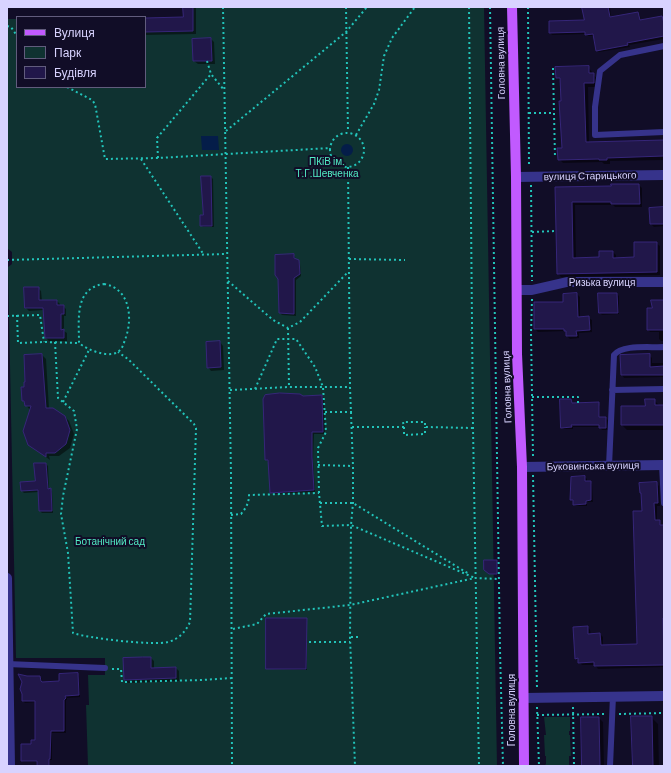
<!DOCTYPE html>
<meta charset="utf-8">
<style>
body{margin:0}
#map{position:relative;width:671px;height:773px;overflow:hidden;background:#110d27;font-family:Barlow,sans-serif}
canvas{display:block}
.frame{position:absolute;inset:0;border:8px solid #d8d3ff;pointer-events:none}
.legend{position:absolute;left:16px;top:16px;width:130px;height:72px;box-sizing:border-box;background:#110d27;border:1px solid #615c7d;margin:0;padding:5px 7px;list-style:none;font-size:12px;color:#d8d3ff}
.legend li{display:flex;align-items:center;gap:8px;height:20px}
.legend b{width:20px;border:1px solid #615c7d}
</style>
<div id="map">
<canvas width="671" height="773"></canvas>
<div class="frame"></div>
<ul class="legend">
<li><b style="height:5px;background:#c15aff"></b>Вулиця</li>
<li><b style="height:11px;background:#0f3231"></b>Парк</li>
<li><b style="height:11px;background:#21174a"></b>Будівля</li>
</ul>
</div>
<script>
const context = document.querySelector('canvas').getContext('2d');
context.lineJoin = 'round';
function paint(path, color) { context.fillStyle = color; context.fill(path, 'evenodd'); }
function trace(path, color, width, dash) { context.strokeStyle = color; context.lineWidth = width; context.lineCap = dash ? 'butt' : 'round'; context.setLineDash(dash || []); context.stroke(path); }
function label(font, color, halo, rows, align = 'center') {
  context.font = font + ' Barlow,sans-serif'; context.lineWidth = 4; context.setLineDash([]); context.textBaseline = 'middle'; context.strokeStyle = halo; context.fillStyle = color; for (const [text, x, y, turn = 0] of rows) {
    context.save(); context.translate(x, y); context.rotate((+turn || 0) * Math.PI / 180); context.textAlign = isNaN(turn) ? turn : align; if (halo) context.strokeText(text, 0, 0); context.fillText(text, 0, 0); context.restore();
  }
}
paint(new Path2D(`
 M 193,7 L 484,7 L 497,766 L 88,766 L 86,705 L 89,705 L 88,675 L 105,675 L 105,658 L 16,658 L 8,267 L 12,264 L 12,252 L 8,249 L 7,19 L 17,19 L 17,87 L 145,87 L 145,32 L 193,31 Z
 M 544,717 L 570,717 L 570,731 L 569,731 L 569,735 L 570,735 L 571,756 L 569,756 L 569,766 L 545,766 L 545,765 L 546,764 L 546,756 L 545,756 L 544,735 L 546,735 Z`), '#0f3231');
paint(new Path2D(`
 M 201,136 L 218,136 L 219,150 L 202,150 Z
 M341 150a6 6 0 1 1 12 0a6 6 0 1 1-12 0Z`), '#041d49');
paint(new Path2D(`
 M 184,7 L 196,7 L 196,34 L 145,35 L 145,19 L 184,18 Z
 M 583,7 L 610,7 L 611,18 L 638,13 L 640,16 L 641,21 L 662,17 L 664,19 L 664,39 L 629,45 L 630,47 L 599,52 L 597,50 L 594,36 L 588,36 L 586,34 L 552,35 L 550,32 L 585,21 Z
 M 211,39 L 214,42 L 215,64 L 198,64 L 194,61 Z
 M 588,67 L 592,72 L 592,74 L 598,79 L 598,87 L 588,87 L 589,143 L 664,141 L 664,160 L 610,161 L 610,164 L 604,164 L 602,162 L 563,163 L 559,159 L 563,149 L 561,82 L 557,77 Z
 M 211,177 L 213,179 L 214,227 L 203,227 L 201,225 Z
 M 639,185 L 642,188 L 642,207 L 615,207 L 613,205 L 575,205 L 576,259 L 600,258 L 613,252 L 616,255 L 616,259 L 635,258 L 656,243 L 660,246 L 660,275 L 561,277 L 558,273 L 556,188 Z
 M 664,208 L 664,226 L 654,227 L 651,224 Z
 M 293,255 L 295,257 L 296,260 L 300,264 L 301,276 L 296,280 L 296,316 L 282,315 L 280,313 Z
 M 38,288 L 41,291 L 42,301 L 57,301 L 60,304 L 60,306 L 63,306 L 66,309 L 66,316 L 64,316 L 64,331 L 67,333 L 67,341 L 49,341 L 46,338 L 44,310 L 29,311 L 26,308 Z
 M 577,294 L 580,297 L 580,318 L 589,318 L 592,320 L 592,332 L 579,333 L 579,338 L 570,339 L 567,336 L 566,331 L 538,332 L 535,329 L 564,303 Z
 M 617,294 L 619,296 L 619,314 L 602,315 L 600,313 Z
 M 664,301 L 664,341 L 661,341 L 659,339 L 659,332 L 650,332 L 648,330 L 653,309 Z
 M 220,342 L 223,346 L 224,370 L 211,371 L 208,367 Z
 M 42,355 L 46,359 L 49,409 L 65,417 L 69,421 L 74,434 L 70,448 L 59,456 L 49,456 L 50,460 L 29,444 L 30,410 L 23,401 L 22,388 L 25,388 Z
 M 649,355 L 652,358 L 652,363 L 664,363 L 664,377 L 624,378 L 622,375 Z
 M 322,396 L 324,398 L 325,434 L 314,434 L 313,460 L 315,492 L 273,494 L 271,492 L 268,462 L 266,459 Z
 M 571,400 L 573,404 L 598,404 L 600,406 L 600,418 L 606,418 L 608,420 L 608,430 L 602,430 L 600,427 L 573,427 L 573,429 L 564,429 L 562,427 Z
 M 654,400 L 660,406 L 664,406 L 664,430 L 627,430 L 622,425 Z
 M 46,464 L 48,466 L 49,489 L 52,491 L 53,513 L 42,513 L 40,511 L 39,492 L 24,493 L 22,491 L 36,482 Z
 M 585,477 L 587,479 L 587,482 L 590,482 L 592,484 L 593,502 L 587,502 L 587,506 L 576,506 L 571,499 Z
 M 656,483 L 659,486 L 660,506 L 657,506 L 657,521 L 659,521 L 662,526 L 664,526 L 664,667 L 598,669 L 595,665 L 582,665 L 576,658 L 588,627 L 590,630 L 591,635 L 600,634 L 603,637 L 603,646 L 638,645 L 643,512 L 642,495 L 641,493 Z
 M 306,619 L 307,670 L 268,669 L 267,669 Z
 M 151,658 L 154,661 L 154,669 L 176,668 L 179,671 L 179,681 L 128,683 L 125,680 Z
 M 77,674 L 79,676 L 80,697 L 67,698 L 67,700 L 66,700 L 66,733 L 52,733 L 52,760 L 50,760 L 50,766 L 36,766 L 36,762 L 24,762 L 22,761 L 32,745 L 36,741 L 36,702 L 25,703 L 23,701 L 27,678 L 40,677 L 42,679 L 42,683 L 60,682 Z
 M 651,717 L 658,724 L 659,766 L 634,766 Z
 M 599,718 L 603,722 L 604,766 L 583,766 Z`), '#0007');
const building = new Path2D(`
 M 183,7 L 193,7 L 193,31 L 145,32 L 145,18 L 183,17 Z
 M 582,7 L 608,7 L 610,17 L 638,12 L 640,20 L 662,16 L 664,23 L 664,36 L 627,43 L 628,45 L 596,51 L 593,34 L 585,35 L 585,32 L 549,33 L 549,21 L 584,20 Z
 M 211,38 L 212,61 L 193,61 L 192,39 Z
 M 589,66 L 589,73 L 594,73 L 594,83 L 584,83 L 586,142 L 664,140 L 664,156 L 607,158 L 607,160 L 599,160 L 599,159 L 558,160 L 557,148 L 562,148 L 559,101 L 561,101 L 560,78 L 556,78 L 555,67 Z
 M 201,176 L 211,176 L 212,226 L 200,226 L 200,215 L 203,215 Z
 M 611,184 L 639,184 L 640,204 L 611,204 L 611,202 L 572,202 L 573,258 L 599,257 L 599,251 L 613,251 L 613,258 L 634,257 L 634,242 L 657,242 L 657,272 L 557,274 L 555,187 L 611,186 Z
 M 664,207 L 664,224 L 650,224 L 649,208 Z
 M 294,254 L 294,258 L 299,260 L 300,274 L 294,278 L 294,314 L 279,313 L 278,279 L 275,275 L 275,255 Z
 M 24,287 L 39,287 L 39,300 L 57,300 L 57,305 L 64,305 L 64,314 L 61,314 L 61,330 L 64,329 L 64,338 L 45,338 L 43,308 L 25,308 Z
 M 577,293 L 578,317 L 589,316 L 590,330 L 576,331 L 577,336 L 566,336 L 566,331 L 564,331 L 564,329 L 534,329 L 534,302 L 563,302 L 563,294 Z
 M 598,293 L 617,293 L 618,313 L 599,313 Z
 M 651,300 L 664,300 L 664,330 L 647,330 L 647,308 L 652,308 Z
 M 220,341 L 221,367 L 207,368 L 206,342 Z
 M 42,354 L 46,408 L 53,408 L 65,416 L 70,430 L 66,444 L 55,453 L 46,453 L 46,457 L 28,445 L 23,431 L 31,406 L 25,406 L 24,401 L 22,401 L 21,387 L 24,387 L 24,382 L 25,382 L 24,355 Z
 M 650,354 L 650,367 L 664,366 L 664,375 L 621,375 L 620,355 Z
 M 280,393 L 300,394 L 303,396 L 322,395 L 323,432 L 312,432 L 312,457 L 314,490 L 270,493 L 268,460 L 265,460 L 263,399 L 265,395 Z
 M 560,399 L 571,399 L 572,403 L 599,402 L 599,417 L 606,417 L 606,428 L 599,428 L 599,425 L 571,425 L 572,427 L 561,428 Z
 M 645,399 L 655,399 L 655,405 L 664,405 L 664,425 L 621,425 L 621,406 L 645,406 Z
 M 34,463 L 46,463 L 48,489 L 51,488 L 52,511 L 39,511 L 38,490 L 21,491 L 20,482 L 35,481 Z
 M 585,476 L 585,481 L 591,481 L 591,500 L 586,501 L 586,504 L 573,505 L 573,500 L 570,500 L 571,477 Z
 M 657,482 L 658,503 L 654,503 L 655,520 L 660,520 L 660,525 L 664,525 L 664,618 L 663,618 L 664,665 L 594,666 L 594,662 L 578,663 L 578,658 L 575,659 L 573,627 L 588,626 L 588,634 L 600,633 L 601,645 L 637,644 L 633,511 L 642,511 L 641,493 L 640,493 L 639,483 Z
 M 484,560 L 497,560 L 497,574 L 489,574 L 484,570 Z
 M 266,618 L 307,618 L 306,669 L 266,669 Z
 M 143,657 L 151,657 L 151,668 L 176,667 L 176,678 L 124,680 L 123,658 Z
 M 78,673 L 79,695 L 65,696 L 66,698 L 64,700 L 64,731 L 51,731 L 50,759 L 49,759 L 49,766 L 37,766 L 37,761 L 21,761 L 21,744 L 31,744 L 31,740 L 35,740 L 35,701 L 22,701 L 22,694 L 20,689 L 22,682 L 18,674 L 27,676 L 40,676 L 41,681 L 42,682 L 59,681 L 59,674 Z
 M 631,716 L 652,716 L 653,766 L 633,766 Z
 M 581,717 L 599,717 L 600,766 L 582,766 Z`);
paint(building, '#21174a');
trace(building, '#362679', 1);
trace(new Path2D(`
 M 223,7 L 231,475 L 232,766
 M 346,7 L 348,132
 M 469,7 L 473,428 L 479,766
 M 490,7 L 500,650 L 503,766
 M 528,7 L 529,167
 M 7,26 L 11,27 L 17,36
 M 207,61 L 211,74 L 224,90
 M 553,68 L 555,158
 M 67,87 L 92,100 L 95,104 L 105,159 L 158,158 L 330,148
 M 529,113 L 554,113
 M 226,131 L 346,32 L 367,7
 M330 150a17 17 0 1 1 34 0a17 17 0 1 1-34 0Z
 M 356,135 L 374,104 L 379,90 L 384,56 L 392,38 L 415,7
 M 158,158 L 157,138 L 211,74
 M 141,159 L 204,255
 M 348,167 L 350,387 L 353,466 L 353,503 L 351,525 L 350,637 L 355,766
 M 531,185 L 532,281
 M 532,232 L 556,231
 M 349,259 L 405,260
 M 7,260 L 226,254
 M 228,281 L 273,320 L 288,328 L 300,322 L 348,272
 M 104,284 C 129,288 133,316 126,337 C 124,342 123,348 119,351 C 110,359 87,350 79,343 C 79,320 74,288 104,284 Z
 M 532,299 L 531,333 L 533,457
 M 17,315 L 18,343 L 44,342 L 79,343
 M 7,316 L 40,315 L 44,342
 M 288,328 L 289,387
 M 55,342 L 58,398 L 74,411 L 77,429 L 63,496 L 61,514 L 68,553 L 73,633 C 86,638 155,646 168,642 C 179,639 186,631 190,622 L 196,428 L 194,424 L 128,359 L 118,352
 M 255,389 L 277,339 L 296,339 L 315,367 L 323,387 L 326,432 L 318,448 L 319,493 L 322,526 L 351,525 L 475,578
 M 230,390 L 289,387 L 350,387
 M 532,397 L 578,397 L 578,403
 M 63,402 L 89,350
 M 325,412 L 352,412
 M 352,427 L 404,427 L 403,422 L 425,422 L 425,427 L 473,428
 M 404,427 L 404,435 L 425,434 L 425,427
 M 318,465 L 353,466
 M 533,475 L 537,689
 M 320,503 L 353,503 L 469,574
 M 231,515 L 241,514 C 246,508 249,503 249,495 L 319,493
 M 233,629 L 257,624 L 266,614 L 350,605 L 475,578 L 499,579
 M 351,637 L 361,637
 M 309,642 L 350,642
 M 112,669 L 121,669 L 122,682 L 202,680 L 232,678
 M 537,707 L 539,766
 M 573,707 L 574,766
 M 619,714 L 664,713
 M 537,715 L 605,714`), '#22c4ba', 2, [2, 3]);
trace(new Path2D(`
 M 664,46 L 620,55 L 600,71 L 595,107 L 595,135 L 664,132
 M 612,390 L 664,389
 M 662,465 L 664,503
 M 609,466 L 614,355 C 622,344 651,348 664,347
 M 7,664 L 105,668
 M 610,766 L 613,696`), '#36338b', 6);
trace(new Path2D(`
 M 516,177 L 664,175
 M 517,290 L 532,290 L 567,282 L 664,282
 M 524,698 L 664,696`), '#36338b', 10);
trace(new Path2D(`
 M 522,467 L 664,465
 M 7,578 L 10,766`), '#36338b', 10);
trace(new Path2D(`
 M 512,7 L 516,177 L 517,354 L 522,467 L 524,766`), '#c15aff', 10);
label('10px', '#d8d3ff', '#110d27', [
 ["Головна вулиця",501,63,-91],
 ["вулиця Старицького",590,176,-1],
 ["Ризька вулиця",602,283],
 ["Головна вулиця",507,387,-92],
 ["Буковинська вулиця",593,466,-1],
 ["Головна вулиця",512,710,-90]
]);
label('10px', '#52ecc5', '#110d27', [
 ["ПКіВ ім.",327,162],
 ["Т.Г.Шевченка",327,174],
 ["Ботанічний сад",110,542]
]);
</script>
